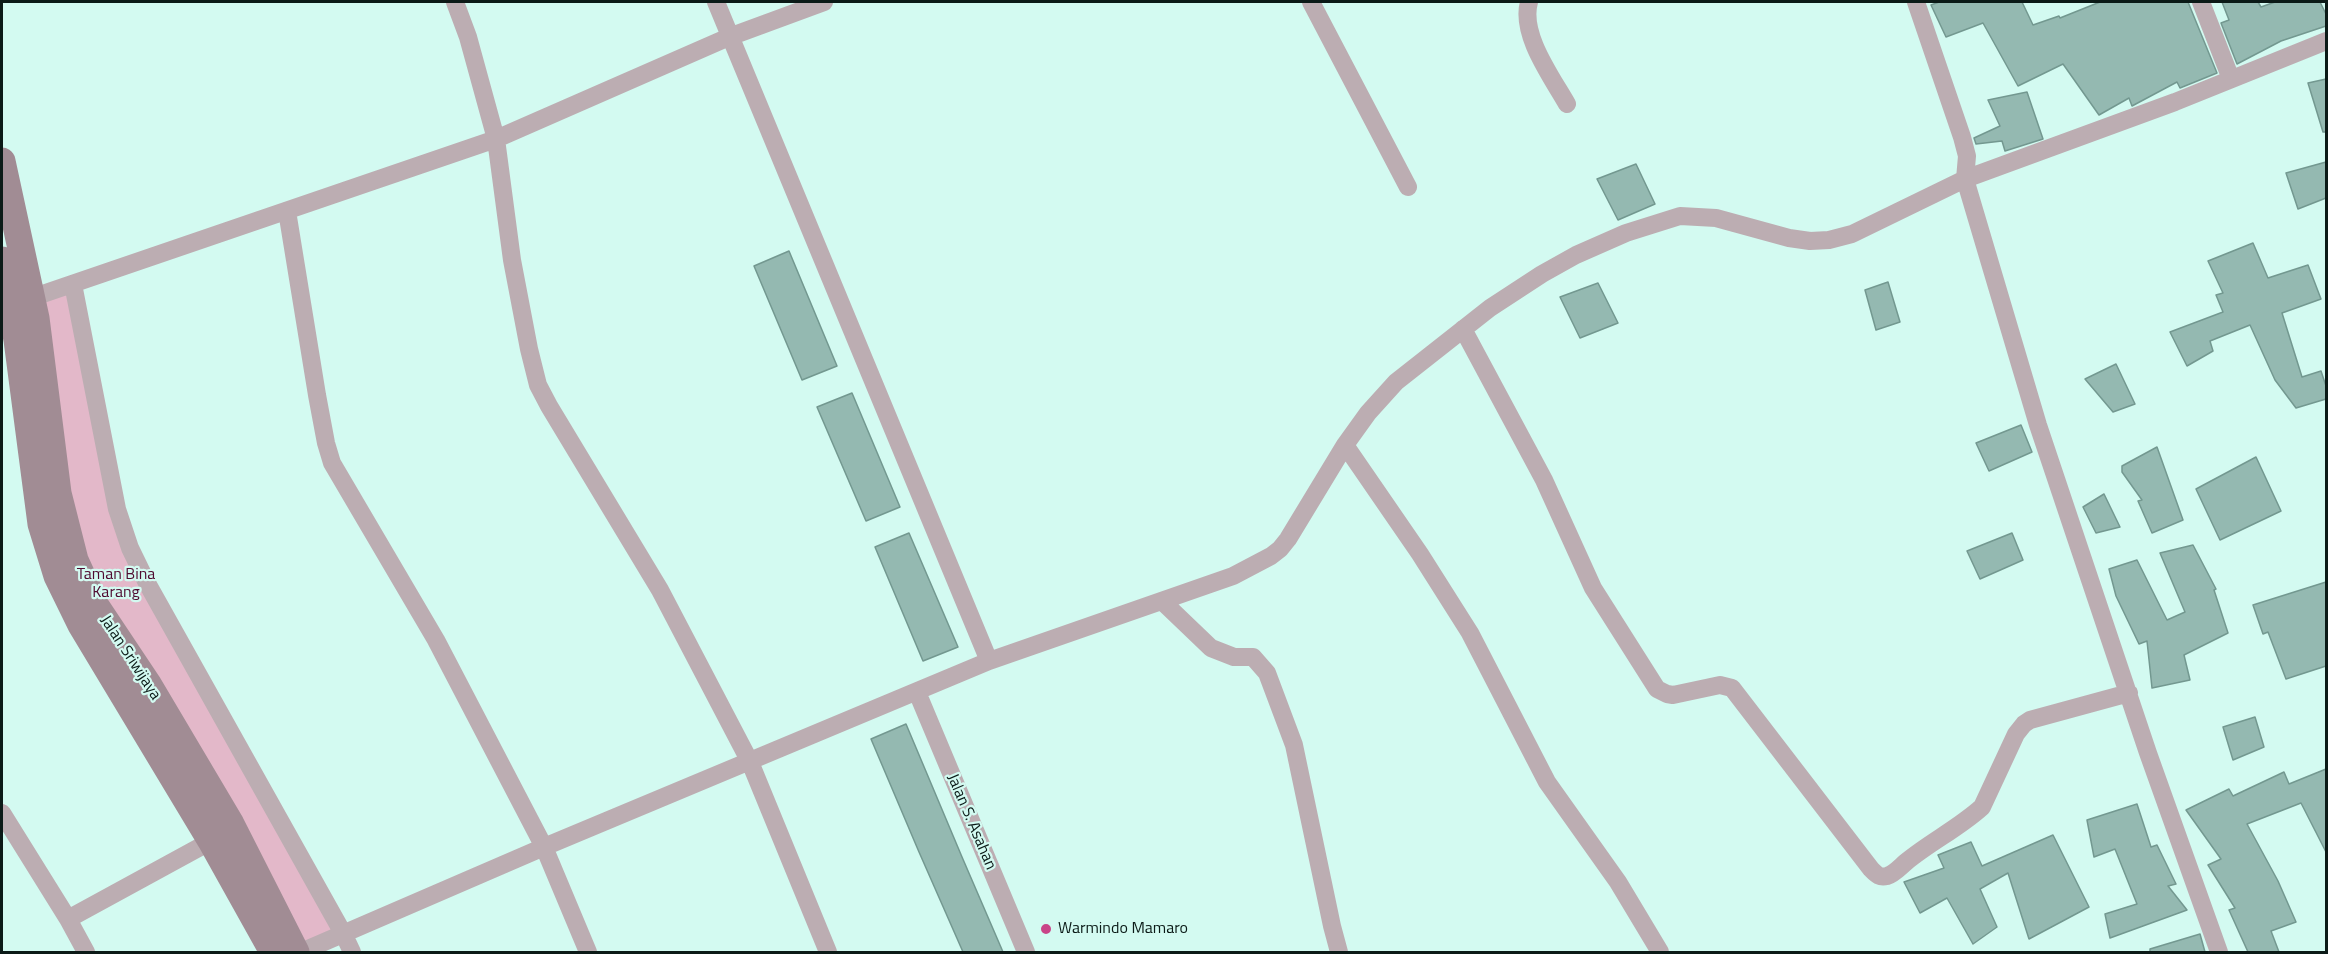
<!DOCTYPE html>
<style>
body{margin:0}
#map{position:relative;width:2328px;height:954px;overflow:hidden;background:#d3faf1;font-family:"Titillium Web",sans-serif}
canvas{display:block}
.frame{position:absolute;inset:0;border:3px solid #0b1a17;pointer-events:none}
</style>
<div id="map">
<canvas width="2328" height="954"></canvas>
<div class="frame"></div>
</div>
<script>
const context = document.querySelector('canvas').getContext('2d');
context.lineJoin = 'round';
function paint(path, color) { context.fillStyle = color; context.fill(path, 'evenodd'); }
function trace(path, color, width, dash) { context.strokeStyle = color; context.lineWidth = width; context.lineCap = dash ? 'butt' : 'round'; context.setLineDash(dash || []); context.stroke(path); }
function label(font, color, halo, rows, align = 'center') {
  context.font = font + ' "Titillium Web",sans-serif'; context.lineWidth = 4.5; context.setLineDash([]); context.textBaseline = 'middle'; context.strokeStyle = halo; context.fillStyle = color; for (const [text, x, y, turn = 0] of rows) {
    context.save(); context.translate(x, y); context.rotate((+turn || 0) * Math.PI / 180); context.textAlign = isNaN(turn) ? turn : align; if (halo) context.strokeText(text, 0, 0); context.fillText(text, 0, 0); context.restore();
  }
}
paint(new Path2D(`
 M 72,286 L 116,510 L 343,934 L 298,952 L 76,558 L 33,299 Z`), '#e3b8c9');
const building = new Path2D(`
 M 1939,2 L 2022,2 L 2033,25 L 2059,16 L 2060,18 L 2100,2 L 2188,2 L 2217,73 L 2180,88 L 2177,82 L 2132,106 L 2129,98 L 2099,115 L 2063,64 L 2018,86 L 1983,23 L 1946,37 L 1931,5 Z
 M 2222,2 L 2258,2 L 2261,7 L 2275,2 L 2320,2 L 2326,14 L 2326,26 L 2281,41 L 2237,64 L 2221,23 L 2229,20 Z
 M 2326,79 L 2326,132 L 2323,132 L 2308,83 Z
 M 2027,92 L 2043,139 L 2005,151 L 2002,141 L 1976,144 L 1974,138 L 2000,126 L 1988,100 Z
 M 2326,162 L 2326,198 L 2298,209 L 2286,173 Z
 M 1636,164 L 1655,204 L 1618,220 L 1597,179 Z
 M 2253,243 L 2268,278 L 2308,265 L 2321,299 L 2282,313 L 2302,377 L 2321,371 L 2326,386 L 2326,399 L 2296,408 L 2275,380 L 2250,325 L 2210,341 L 2213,351 L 2187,366 L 2170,332 L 2223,312 L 2216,295 L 2223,293 L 2208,261 Z
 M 789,251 L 837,366 L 802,380 L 754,266 Z
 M 1888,282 L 1900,322 L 1876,330 L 1865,290 Z
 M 1598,283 L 1618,323 L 1580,338 L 1560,297 Z
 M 2116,364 L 2135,404 L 2113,412 L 2085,379 Z
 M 852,393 L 900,507 L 866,521 L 817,407 Z
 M 2021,425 L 2032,452 L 1989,471 L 1976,443 Z
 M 2157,447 L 2183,520 L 2152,533 L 2138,501 L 2142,500 L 2122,472 L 2122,466 Z
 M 2256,457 L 2281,511 L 2220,540 L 2196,489 Z
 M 2104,494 L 2120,527 L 2096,533 L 2083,507 Z
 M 909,533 L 958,647 L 923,661 L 875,547 Z
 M 2012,533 L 2023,560 L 1980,579 L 1967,551 Z
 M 2193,545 L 2216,589 L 2214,590 L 2228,633 L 2184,655 L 2190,680 L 2152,688 L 2147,641 L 2139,644 L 2116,596 L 2109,569 L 2137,560 L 2167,620 L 2185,612 L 2160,553 Z
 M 2326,582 L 2326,666 L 2286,679 L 2268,632 L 2263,634 L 2253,605 Z
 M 2255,717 L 2264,747 L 2233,760 L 2223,727 Z
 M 906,724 L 962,857 L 1003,952 L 963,952 L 919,852 L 871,739 Z
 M 2326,769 L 2326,852 L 2301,803 L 2247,824 L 2278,881 L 2296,922 L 2271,931 L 2279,952 L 2248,952 L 2229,910 L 2235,908 L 2208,865 L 2221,859 L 2186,810 L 2229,789 L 2233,796 L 2284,772 L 2289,784 Z
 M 2137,804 L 2151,847 L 2157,845 L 2176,884 L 2168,886 L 2187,910 L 2110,938 L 2105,914 L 2137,904 L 2115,849 L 2094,857 L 2087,820 Z
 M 2053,835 L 2089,907 L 2029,939 L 2008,873 L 1980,889 L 1997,927 L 1973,944 L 1947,898 L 1920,913 L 1904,882 L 1944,868 L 1938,855 L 1971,842 L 1982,866 Z
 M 2200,934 L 2205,952 L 2150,952 L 2150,949 Z`);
paint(building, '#94b9b1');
trace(building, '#739890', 1.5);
trace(new Path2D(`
 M 455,2 L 468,37 L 496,139 L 512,260 L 529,349 L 538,385 L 549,406 L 660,590 L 750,762 L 828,952
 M 716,2 L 989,661
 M 1311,2 L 1408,187
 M 1529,2 C 1520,34 1551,76 1567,104
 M 1916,2 L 1962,137 L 1967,156 L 1965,179 L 2038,425 L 2148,753 L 2219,952
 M 2201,2 L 2231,79
 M 287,211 L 317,395 L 326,443 L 332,463 L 436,640 L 544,847 L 588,952
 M 73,284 L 117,509 L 130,548 L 147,583 L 344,935 L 352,952
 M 31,298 L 496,139 L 729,37 L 824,2
 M 1463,329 L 1544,480 L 1593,588 L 1657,689 L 1667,694 L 1673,695 L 1720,685 L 1732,688 L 1871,869 C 1876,874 1879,878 1887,876 C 1894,874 1900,867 1906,862 C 1930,842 1959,828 1982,807 L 2016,734 L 2024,724 L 2030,720 L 2129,693
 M 1345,445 L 1420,554 L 1470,633 L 1547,782 L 1618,882 L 1660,952
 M 1163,602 L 1211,648 L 1234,657 L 1253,657 L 1267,673 L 1294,745 L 1332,926 L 1339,952
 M 917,692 L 1026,952
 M 2,813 L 68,919 L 86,952
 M 68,919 L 211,841
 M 301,952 L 544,847 L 989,661 L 1233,576 L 1271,556 L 1280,549 L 1288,539 L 1345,445 L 1368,413 L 1396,382 L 1490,308 L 1542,274 L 1576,255 L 1626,233 L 1680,216 L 1716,218 L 1789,238 L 1810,241 L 1829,240 L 1852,234 L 1965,179 L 2175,102 L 2326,41`), '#bcadb2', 18);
trace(new Path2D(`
 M 2,161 L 36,318 L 58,493 L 75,560 L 96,606 L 148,684 L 231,824 L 296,952
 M 2,260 L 17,340 L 41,524 L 57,576 L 81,625 L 211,841 L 273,952`), '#a18c94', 27);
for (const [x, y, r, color] of [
 [1046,929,6,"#c94488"]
]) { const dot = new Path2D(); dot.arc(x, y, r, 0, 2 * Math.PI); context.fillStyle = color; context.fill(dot); trace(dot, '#d3faf1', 2); }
label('16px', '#500a30', '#d3faf1', [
 ["Taman Bina",116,575],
 ["Karang",116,593]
]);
label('16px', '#0b1a17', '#d3faf1', [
 ["Jalan Sriwijaya",130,658,57],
 ["Jalan S. Asahan",971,822,67]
]);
label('16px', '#0b1a17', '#d3faf1', [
 ["Warmindo Mamaro",1058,929]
], 'left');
</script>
